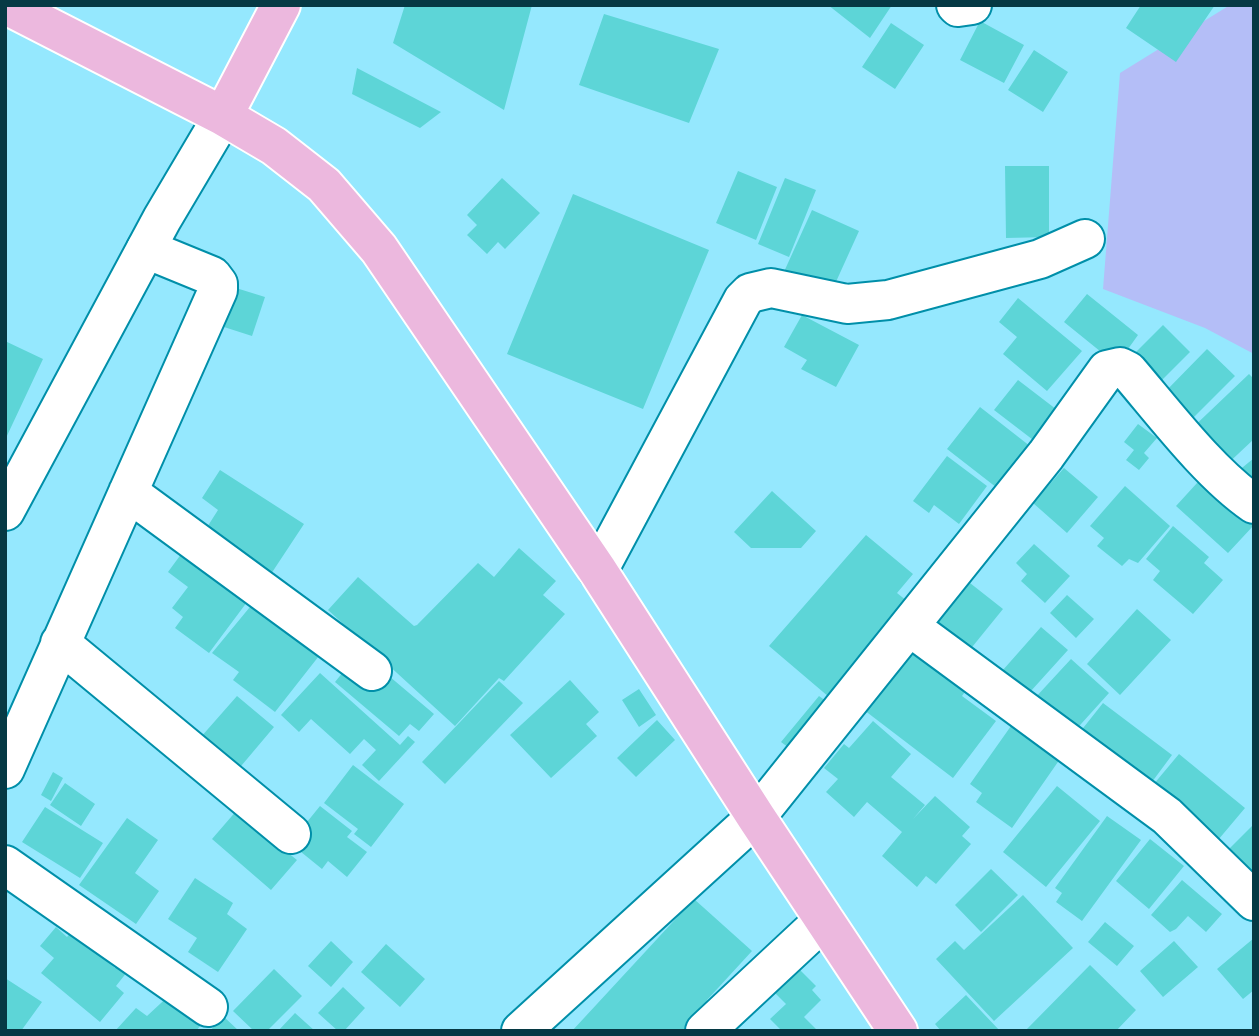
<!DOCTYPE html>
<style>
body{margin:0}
#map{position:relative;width:1259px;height:1036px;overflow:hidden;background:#95e8fe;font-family:Roboto,sans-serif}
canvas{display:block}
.frame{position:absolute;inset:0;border:7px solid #063944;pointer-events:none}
</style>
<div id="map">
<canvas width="1259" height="1036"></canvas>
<div class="frame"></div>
</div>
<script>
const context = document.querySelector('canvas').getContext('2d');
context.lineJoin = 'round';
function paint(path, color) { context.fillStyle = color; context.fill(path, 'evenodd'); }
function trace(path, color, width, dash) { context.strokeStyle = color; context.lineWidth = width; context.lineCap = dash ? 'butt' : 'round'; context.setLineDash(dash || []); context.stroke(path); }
paint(new Path2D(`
 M 1230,5 L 1254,5 L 1254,354 L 1205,328 L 1103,289 L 1120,73 Z`), '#b4bef7');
paint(new Path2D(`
 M 405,5 L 532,5 L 504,110 L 393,43 Z
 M 828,5 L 892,5 L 870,38 Z
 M 1141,5 L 1215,5 L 1176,62 L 1126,28 Z
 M 604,14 L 719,49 L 689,123 L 579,85 Z
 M 980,21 L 1024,45 L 1004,83 L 960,60 Z
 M 891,23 L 924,45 L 895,89 L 862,67 Z
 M 1034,50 L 1068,72 L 1043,112 L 1008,90 Z
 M 357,68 L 441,112 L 420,128 L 352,94 Z
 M 1005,166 L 1049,166 L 1049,237 L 1006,238 Z
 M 738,171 L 777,187 L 756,240 L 716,223 Z
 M 502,178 L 540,213 L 505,249 L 498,242 L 487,254 L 467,235 L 477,225 L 467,215 Z
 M 785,178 L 816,190 L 789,257 L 758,244 Z
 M 573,194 L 709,250 L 643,409 L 507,354 Z
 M 812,210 L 859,231 L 830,295 L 783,274 Z
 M 236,288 L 265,297 L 252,336 L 224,327 Z
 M 1087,294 L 1138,335 L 1128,349 L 1111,360 L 1064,322 Z
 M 1018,298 L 1082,351 L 1047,391 L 1003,354 L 1017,337 L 999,322 Z
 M 802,315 L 859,345 L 836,387 L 801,369 L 807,360 L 784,347 Z
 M 1163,325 L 1190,352 L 1156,386 L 1129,359 Z
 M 5,341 L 43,359 L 5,440 Z
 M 1207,349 L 1235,376 L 1188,423 L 1161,396 Z
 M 1249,374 L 1254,379 L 1254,439 L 1222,469 L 1187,433 Z
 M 1018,380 L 1065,416 L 1041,446 L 994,410 Z
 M 980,407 L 1035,450 L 1001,491 L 947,449 Z
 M 1138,424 L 1157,438 L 1144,453 L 1149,458 L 1139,470 L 1126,460 L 1134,450 L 1124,442 Z
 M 947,456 L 987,486 L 959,524 L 934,505 L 929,513 L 913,501 Z
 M 1254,458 L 1254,492 L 1231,477 Z
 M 1064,468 L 1098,497 L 1067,533 L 1033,503 Z
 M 220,470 L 304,524 L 271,574 L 204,532 L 218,510 L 202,498 Z
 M 1208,471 L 1254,512 L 1254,525 L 1228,553 L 1176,506 Z
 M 1125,486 L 1170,526 L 1138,563 L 1129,559 L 1122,566 L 1097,546 L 1104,538 L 1090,526 Z
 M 772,491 L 816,531 L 801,548 L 751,548 L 734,532 Z
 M 1173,526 L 1209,557 L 1204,563 L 1223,580 L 1193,614 L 1153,580 L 1160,571 L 1146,559 Z
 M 866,535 L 913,574 L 897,593 L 917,609 L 836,703 L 769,646 Z
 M 190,542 L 256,590 L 209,653 L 175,628 L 183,617 L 172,608 L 188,587 L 168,572 Z
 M 1034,544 L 1070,576 L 1045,603 L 1021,581 L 1027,574 L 1016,563 Z
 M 519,548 L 556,581 L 543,595 L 565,614 L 504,681 L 499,678 L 455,726 L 328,610 L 358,577 L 414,626 L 417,625 L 478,563 L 494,577 Z
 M 970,583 L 1003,609 L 964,657 L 931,631 Z
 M 1067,595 L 1094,619 L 1076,638 L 1050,613 Z
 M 259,596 L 326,647 L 275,712 L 233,680 L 239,672 L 212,653 Z
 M 1137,609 L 1171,640 L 1120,695 L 1087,664 Z
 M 1041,627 L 1068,650 L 1021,702 L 995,679 Z
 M 912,647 L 967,689 L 962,696 L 996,721 L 953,778 L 864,710 Z
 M 1071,659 L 1109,693 L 1072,734 L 1034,699 Z
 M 352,661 L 383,671 L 434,714 L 419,731 L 410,724 L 399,736 L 335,682 Z
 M 320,673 L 400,745 L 408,736 L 415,742 L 379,781 L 362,765 L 376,750 L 364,739 L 350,754 L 311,719 L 299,732 L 281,715 Z
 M 570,680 L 599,712 L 586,724 L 597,736 L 551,778 L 510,735 Z
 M 499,681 L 523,703 L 445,784 L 422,762 Z
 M 639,689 L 656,715 L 639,727 L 622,700 Z
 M 237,696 L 274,727 L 231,778 L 193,746 Z
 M 819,696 L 837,709 L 800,756 L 781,742 Z
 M 1103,703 L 1172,755 L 1146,790 L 1076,737 Z
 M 657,720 L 675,740 L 636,777 L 617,758 Z
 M 873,721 L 911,754 L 891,777 L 925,805 L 913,819 L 935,796 L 970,827 L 962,836 L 971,844 L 936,884 L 926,876 L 917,887 L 882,856 L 902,832 L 867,802 L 854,817 L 826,792 L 838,779 L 824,768 L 844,744 L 849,748 Z
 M 1011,726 L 1060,759 L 1012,828 L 976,802 L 982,793 L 970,784 Z
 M 1179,754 L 1245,808 L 1213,846 L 1148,791 Z
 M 353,765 L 404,804 L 371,847 L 354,834 L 358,829 L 324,803 Z
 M 53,772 L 63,778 L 51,801 L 41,795 Z
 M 65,783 L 95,804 L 81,826 L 50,805 Z
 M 1057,786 L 1100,821 L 1046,887 L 1003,852 Z
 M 244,802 L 282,848 L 297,860 L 271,890 L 212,839 Z
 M 320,806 L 352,831 L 347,837 L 367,852 L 347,877 L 328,861 L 322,869 L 290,843 Z
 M 45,807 L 103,843 L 80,878 L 22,842 Z
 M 1107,816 L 1141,840 L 1082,921 L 1056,902 L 1062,893 L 1055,888 Z
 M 127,818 L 158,840 L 135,873 L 159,891 L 136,924 L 79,885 Z
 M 1254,824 L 1254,890 L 1220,858 Z
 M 1150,839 L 1184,866 L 1149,909 L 1116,881 Z
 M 991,869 L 1018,895 L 981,932 L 955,905 Z
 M 195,878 L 233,903 L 227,914 L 247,929 L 218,972 L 188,952 L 197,938 L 168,919 Z
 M 1182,880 L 1222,914 L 1206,932 L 1188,916 L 1176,929 L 1170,932 L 1151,915 Z
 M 1023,895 L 1073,948 L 994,1021 L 936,959 L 955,941 L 964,950 Z
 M 694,899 L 752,951 L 707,1000 L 703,1015 L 689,1031 L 572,1031 Z
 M 1105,922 L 1134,946 L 1117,966 L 1088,942 Z
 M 56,927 L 67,937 L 71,932 L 115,968 L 122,960 L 131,967 L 116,986 L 124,993 L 100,1022 L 41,973 L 54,958 L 40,946 Z
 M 1254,938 L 1254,990 L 1243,999 L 1217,969 Z
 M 331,941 L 353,962 L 331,987 L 308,966 Z
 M 1174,941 L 1198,967 L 1163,997 L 1140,971 Z
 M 386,944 L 425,979 L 400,1007 L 361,972 Z
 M 794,964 L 816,986 L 812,990 L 821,1000 L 804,1017 L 818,1031 L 782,1031 L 770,1019 L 786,1004 L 769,987 Z
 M 1090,965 L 1136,1010 L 1116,1031 L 1025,1031 Z
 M 274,969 L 302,996 L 267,1031 L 254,1031 L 233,1011 Z
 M 5,978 L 42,1002 L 21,1031 L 5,1031 Z
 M 343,987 L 365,1008 L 344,1031 L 338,1031 L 318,1013 Z
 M 174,991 L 205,1020 L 196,1031 L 115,1031 L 136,1008 L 147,1016 Z
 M 966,995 L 1000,1031 L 941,1031 L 935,1024 Z
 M 295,1013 L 315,1031 L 278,1031 Z
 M 223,1016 L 239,1031 L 210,1031 Z`), '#5dd5d7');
const minor = new Path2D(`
 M 956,5 L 958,7 L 972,5
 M 128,492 L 372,671
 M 598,571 L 743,300 L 750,293 L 771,288 L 847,304 L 888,300 L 1040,259 L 1085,239
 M 909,626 L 1167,816 L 1254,901
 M 60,643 L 291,834
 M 5,769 L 218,290 L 218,284 L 212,276 L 146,249
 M 5,865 L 208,1007
 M 521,1031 L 756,817 L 1046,455 L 1107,370 L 1120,367 L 1128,371 C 1164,413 1209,473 1254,504
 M 705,1031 L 824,920`);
const secondary = new Path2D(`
 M 5,511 L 162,219 L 223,116`);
const trunk = new Path2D(`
 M 6,5 L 223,116 L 274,146 L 324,185 L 379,249 L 598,571 L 756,817 L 898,1031
 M 223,116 L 281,5`);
trace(minor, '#008fa9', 42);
trace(secondary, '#008fa9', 42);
trace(trunk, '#fff', 42);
trace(minor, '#fff', 38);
trace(secondary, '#fff', 38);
trace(trunk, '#ecb8de', 38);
</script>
